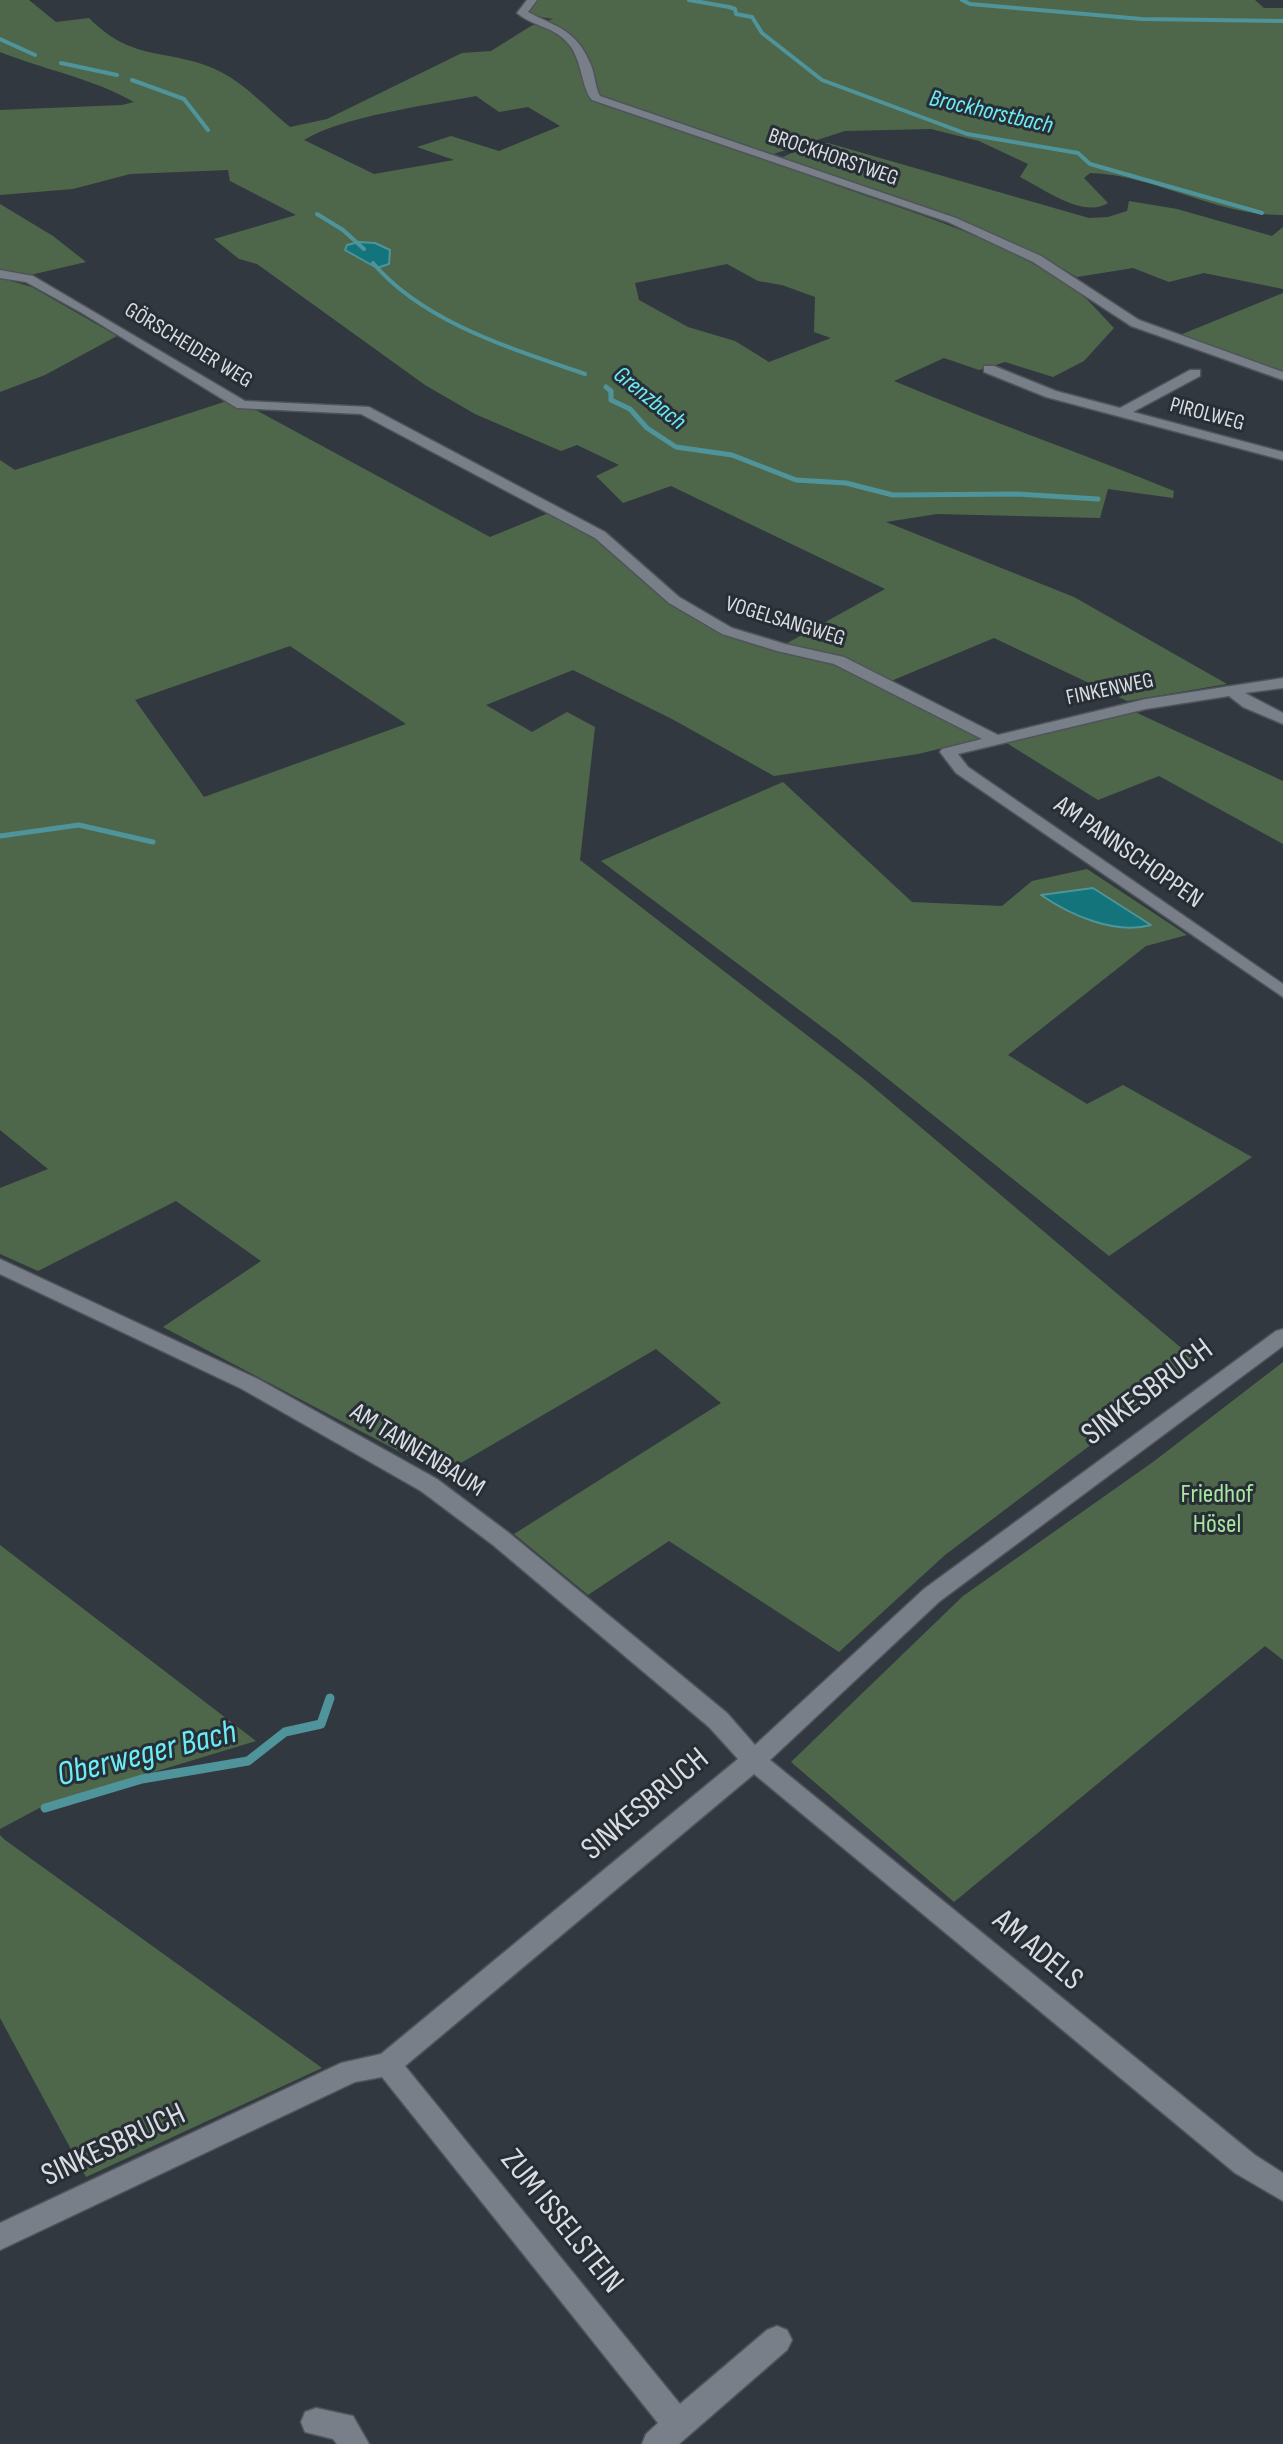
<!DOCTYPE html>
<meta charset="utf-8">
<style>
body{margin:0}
canvas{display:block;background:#31383f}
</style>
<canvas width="1283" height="2444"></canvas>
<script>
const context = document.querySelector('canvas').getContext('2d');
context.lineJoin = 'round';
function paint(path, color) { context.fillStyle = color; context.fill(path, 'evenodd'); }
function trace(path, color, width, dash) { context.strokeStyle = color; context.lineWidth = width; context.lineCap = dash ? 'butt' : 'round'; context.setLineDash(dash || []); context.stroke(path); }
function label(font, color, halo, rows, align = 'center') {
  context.font = font + ' "Sofia Sans Condensed",sans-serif'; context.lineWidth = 6; context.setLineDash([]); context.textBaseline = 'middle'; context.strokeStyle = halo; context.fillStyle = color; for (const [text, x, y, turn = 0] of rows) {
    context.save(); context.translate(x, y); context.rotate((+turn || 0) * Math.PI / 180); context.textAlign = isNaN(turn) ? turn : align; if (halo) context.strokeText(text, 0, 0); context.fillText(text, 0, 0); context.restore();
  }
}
paint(new Path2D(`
 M 0,0 L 29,0 L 56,22 L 89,18 C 135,65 173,47 221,72 C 246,85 268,109 290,127 L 327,119 L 462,53 L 491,51 L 531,26 L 553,19 L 529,15 L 528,8 L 538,0 L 1255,0 L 1264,8 L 1283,8 L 1283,215 C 1216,216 1156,175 1090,173 L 1084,178 L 1108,203 C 1084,219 1044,189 1020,177 L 1028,164 L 979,141 L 931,129 L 845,131 L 764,157 C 867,203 980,223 1074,289 C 1089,299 1101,315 1114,328 L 1084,361 L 1053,377 L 1005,362 L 979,370 L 944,358 L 894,381 C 986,420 1081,453 1174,491 L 1173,498 L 1108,489 L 1100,518 L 937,514 L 886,522 L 1074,597 L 1227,684 L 1127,701 L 994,638 L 891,681 L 984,738 L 918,754 L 774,776 L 672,719 L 573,670 L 486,705 L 532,732 L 567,712 L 595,727 L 580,860 L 865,1080 L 1199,1363 L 945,1555 L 839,1652 L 669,1541 L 588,1595 L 514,1534 L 721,1403 L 656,1349 L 442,1474 L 163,1327 L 261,1261 L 176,1201 L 38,1271 L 0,1254 L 0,1188 L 48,1169 L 0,1130 L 0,460 L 15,470 L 227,401 L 254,409 L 490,537 L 551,512 L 597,536 L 666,601 L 724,634 L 782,646 L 885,589 L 671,486 L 623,503 L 596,476 L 619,465 L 577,445 L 561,451 L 475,414 L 425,385 L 257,264 L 239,259 L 214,239 L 296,215 L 230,181 L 228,170 L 130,174 L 73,189 L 0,195 L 0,110 L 122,105 L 134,102 C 92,78 45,70 0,52 ZM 476,96 L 499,112 L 528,107 L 560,126 L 499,151 L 451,136 L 417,147 L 454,160 L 374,174 L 304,140 C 343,116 429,105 476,96 ZM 727,264 L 758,281 L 782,285 L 815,297 L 814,332 L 831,338 L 769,362 L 735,341 L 688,327 L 639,300 L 635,283 ZM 290,646 L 406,724 L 204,797 L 135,700 Z
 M 828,143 L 1089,218 L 1108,217 L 1127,211 L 1129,201 L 1177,209 L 1272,236 L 1283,227 L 1283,289 L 1204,273 L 1169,282 L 1133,268 L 1077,277 C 985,222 883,192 781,158 L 804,147 Z
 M 0,204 L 53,236 L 86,262 L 26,276 L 0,273 Z
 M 0,278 L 32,287 L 117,336 L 45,375 L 0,392 Z
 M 1283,293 L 1283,375 L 1175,337 Z
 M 1133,711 L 1283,781 L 1283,844 L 1159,776 L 1098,800 L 1005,742 Z
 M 783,782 L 912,902 L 1002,906 L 1032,881 L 1087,869 L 1187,935 L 1146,946 L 1008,1055 L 1087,1104 L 1123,1085 L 1252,1157 L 1109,1256 L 838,1039 L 601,861 Z
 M 1283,1362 L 1283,1660 L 1265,1646 L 954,1902 L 791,1762 L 963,1596 L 1153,1462 Z
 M 0,1545 L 256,1741 L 45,1805 L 0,1829 Z
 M 0,1835 L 5,1840 L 322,2068 L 86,2177 L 0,2018 Z`), '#4e674b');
const water = new Path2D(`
 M 359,242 L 375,243 L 390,250 L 389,264 L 377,268 L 345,250 L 347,245 Z
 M 1093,888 L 1151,925 C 1115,935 1070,915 1041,895 Z`);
paint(water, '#13757b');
trace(water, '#4e949a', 2);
trace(new Path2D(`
 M 689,0 L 729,7 L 735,9 L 736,14 L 752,17 L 762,33 L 822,80 L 967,134 L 1078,153 L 1090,164 L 1262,213
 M 962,0 L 970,4 L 1142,19 L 1283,21
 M 0,39 L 35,55
 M 61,63 L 117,75
 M 132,80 L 184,99 L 208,130
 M 317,214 L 343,230 L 364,249
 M 373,263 C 424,323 513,349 585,374`), '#4e949a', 4);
trace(new Path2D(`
 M 606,387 L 611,391 L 611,400 L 630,409 L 647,428 L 676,447 L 732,455 L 796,480 L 846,483 L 893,495 L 1017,494 L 1098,499
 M 0,836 L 79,825 L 153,842`), '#4e949a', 5);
trace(new Path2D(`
 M 45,1808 L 142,1779 L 248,1761 L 285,1732 L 321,1724 L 330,1698`), '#4e949a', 9);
const street = new Path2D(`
 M 527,0 L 537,0 L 528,12 C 558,28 576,29 591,65 C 595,75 595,87 600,96 L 956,218 L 1041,256 L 1139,320 L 1283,372 L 1283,380 L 1131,326 L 1033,262 L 948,222 L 592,100 C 582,89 582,63 571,47 C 555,25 534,28 517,13 Z
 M 0,270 L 33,276 L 245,401 L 369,407 L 605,532 L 679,597 L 732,628 L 785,644 L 844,657 L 998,735 L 1146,699 L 1283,678 L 1283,688 L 1245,693 L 1283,713 L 1283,724 L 1243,707 L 1229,696 L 1146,709 L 958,754 L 968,767 L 1283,984 L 1283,997 L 956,773 L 940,752 L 942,749 L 982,739 L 834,664 L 777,651 L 722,634 L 669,603 L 595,538 L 361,414 L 237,408 L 82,313 L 26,282 L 0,278 Z
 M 984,366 L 994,366 L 1056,391 L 1120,408 L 1190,370 L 1200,370 L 1200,376 L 1133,412 L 1283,452 L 1283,460 L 1046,397 L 984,372 Z
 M 0,1259 L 258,1379 L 437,1479 L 509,1533 L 727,1713 L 755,1745 L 924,1589 L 1276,1331 L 1283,1329 L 1283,1346 L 940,1601 L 770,1760 L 1255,2155 L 1283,2173 L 1283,2201 L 1235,2173 L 754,1774 L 405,2066 L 680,2404 L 767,2330 L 777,2326 L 787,2330 L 792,2340 L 787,2350 L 679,2444 L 642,2444 L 646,2434 L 658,2423 L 382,2077 L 355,2082 L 0,2250 L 0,2223 L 341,2063 L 381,2054 L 738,1759 L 709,1727 L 493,1545 L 421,1491 L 242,1389 L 0,1274 Z
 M 316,2408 L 353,2416 L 369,2444 L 337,2444 L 333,2439 L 305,2432 L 301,2422 L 305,2412 Z`);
trace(street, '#4f545a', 3);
paint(street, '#787f88');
label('22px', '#d9dde1', '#272e35', [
 ["BROCKHORSTWEG",833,158,19],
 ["GÖRSCHEIDER WEG",188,346,31],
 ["PIROLWEG",1207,415,15],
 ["VOGELSANGWEG",785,622,17],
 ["FINKENWEG",1110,690,-12]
]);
label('italic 24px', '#6cecf5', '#272e35', [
 ["Brockhorstbach",991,113,13],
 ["Grenzbach",649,399,39]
]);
label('26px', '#d9dde1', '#272e35', [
 ["AM PANNSCHOPPEN",1128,853,35],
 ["AM TANNENBAUM",417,1451,32]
]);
label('26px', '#a7e5a0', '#272e35', [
 ["Friedhof",1217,1495],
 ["Hösel",1217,1525]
]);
label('32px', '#d9dde1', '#272e35', [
 ["SINKESBRUCH",1148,1393,-37],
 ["SINKESBRUCH",646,1805,-40],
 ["AM ADELS",1037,1951,40],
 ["SINKESBRUCH",114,2146,-25],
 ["ZUM ISSELSTEIN",561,2222,51]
]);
label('italic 34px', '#6cecf5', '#272e35', [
 ["Oberweger Bach",147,1755,-14]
]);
</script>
